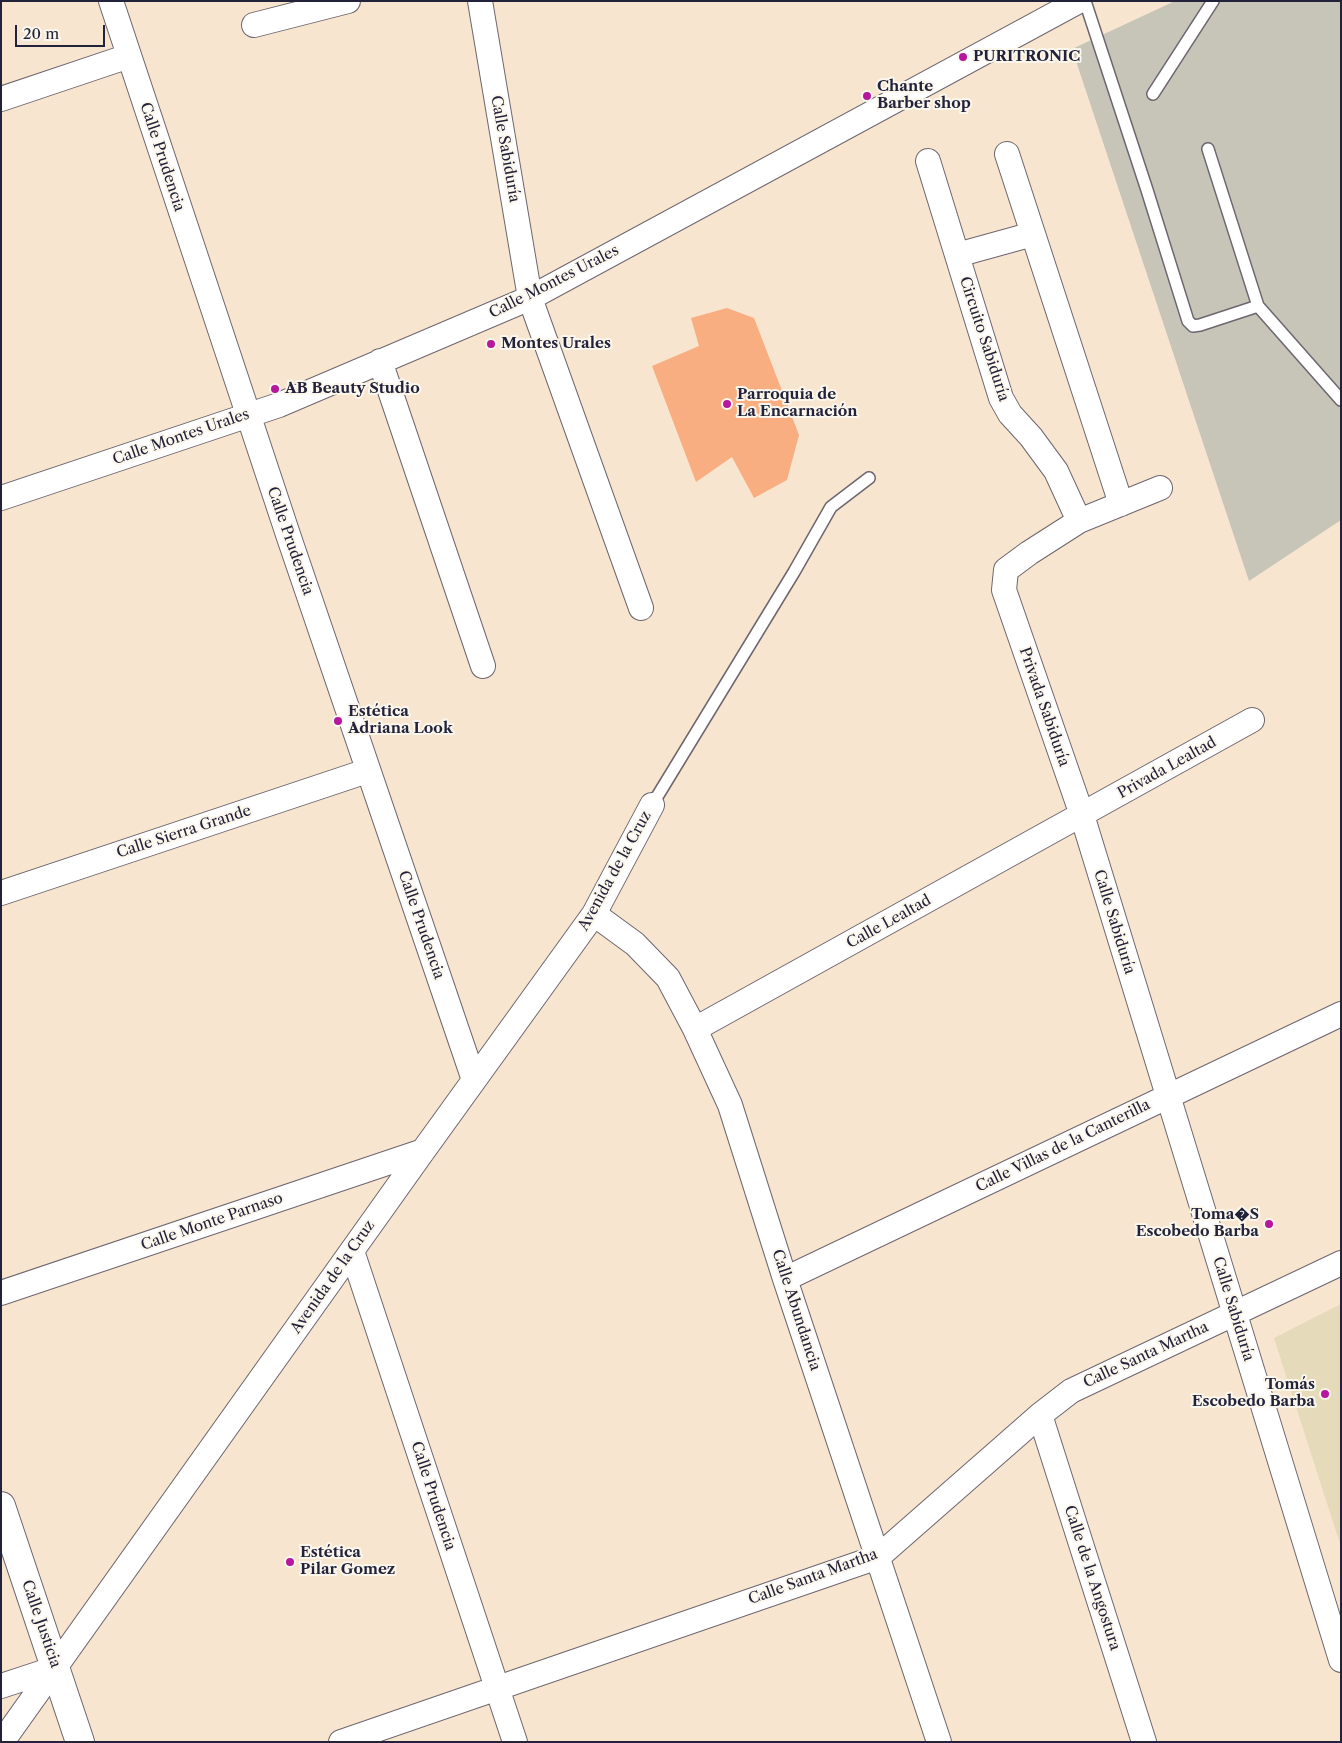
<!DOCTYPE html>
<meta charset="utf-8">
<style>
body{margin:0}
#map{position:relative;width:1342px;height:1743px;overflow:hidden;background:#f7e5cf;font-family:"Libre Caslon Text",serif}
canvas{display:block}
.frame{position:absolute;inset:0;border:2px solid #22223b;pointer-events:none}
.scale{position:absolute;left:15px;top:25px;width:90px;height:22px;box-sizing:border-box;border:2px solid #22223b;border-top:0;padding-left:6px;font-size:15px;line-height:18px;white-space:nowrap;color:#22223b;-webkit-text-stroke:4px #fbf7ec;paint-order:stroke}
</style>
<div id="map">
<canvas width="1342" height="1743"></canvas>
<div class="frame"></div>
<div class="scale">20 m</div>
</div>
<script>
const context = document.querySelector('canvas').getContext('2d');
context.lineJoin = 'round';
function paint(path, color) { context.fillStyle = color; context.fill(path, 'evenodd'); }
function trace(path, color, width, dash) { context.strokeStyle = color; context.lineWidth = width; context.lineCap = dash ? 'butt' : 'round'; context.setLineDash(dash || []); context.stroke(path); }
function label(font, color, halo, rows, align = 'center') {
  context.font = font + ' "Libre Caslon Text",serif'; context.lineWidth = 4; context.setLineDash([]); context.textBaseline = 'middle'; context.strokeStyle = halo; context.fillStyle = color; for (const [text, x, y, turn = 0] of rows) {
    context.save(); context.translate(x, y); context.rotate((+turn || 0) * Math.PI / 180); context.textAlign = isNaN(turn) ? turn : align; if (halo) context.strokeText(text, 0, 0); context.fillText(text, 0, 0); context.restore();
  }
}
paint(new Path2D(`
 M 1341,1304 L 1341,1547 L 1274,1338 Z`), '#e5daba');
paint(new Path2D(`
 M 1175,1 L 1341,1 L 1341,520 L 1249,581 L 1072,49 Z`), '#c7c4b8');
paint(new Path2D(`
 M 727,308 L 754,318 L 799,435 L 787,480 L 754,498 L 732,457 L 696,482 L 652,366 L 699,346 L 691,318 Z`), '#f8ae81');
const service = new Path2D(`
 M 1085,1 L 1147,190 L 1188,321 L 1193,326 L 1200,325 L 1258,306
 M 1153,94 L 1213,1
 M 1208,149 L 1258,306 L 1341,400
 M 652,805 L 794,572 L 831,507 L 869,478`);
const minor = new Path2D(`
 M 111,1 C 229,362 350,721 474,1080
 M 480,1 L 530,298 L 641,608
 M 254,25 L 348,1
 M 1,99 L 129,56
 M 1007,154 L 1121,504
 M 928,161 L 1001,398 L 1010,414 L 1031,437 L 1056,471 L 1079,521
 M 957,255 L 1033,234
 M 380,361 L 483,666
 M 1160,488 L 1079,521 L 1029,553 L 1006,570 L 1004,590 L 1082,815 L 1341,1660
 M 1,498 L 279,405 L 530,298 L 1079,1
 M 1,893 L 367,771
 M 594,914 L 635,944 L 668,978 L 695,1029 L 730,1105 L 785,1279 L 939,1742
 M 695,1029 L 1252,720
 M 352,1251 L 515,1742
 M 785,1279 L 1341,1014
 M 1,1293 L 423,1151
 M 1040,1415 L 1144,1742
 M 1,1686 L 56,1668
 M 2,1742 L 423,1151 L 594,914 L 652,805
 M 341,1742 L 878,1557 L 1040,1415 L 1071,1391 L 1341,1263`);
const tertiary = new Path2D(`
 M 1,1506 L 80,1742`);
trace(service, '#6d666f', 14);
trace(minor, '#6d666f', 26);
trace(tertiary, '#6d666f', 30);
trace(service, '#fff', 11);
trace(minor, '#fff', 24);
trace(tertiary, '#fff', 28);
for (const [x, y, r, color] of [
 [963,57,5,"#b5179e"],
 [867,96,5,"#b5179e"],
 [491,344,5,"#b5179e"],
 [275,389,5,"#b5179e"],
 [727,404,5,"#b5179e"],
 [338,721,5,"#b5179e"],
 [1269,1224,5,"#b5179e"],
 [1325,1394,5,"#b5179e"],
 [290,1562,5,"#b5179e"]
]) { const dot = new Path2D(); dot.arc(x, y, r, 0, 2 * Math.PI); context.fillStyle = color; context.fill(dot); trace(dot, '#fbf7ec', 2); }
label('bold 15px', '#22223b', '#fbf7ec', [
 ["PURITRONIC",973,57],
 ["Chante",877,87],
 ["Barber shop",877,104],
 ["Montes Urales",501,344],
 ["AB Beauty Studio",285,389],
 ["Parroquia de",737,395],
 ["La Encarnación",737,412],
 ["Estética",348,712],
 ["Adriana Look",348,729],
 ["Toma�S",1259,1215,"right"],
 ["Escobedo Barba",1259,1232,"right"],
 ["Tomás",1315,1385,"right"],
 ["Escobedo Barba",1315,1402,"right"],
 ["Estética",300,1553],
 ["Pilar Gomez",300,1570]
], 'left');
label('15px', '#22223b', '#fbf7ec', [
 ["Calle Sabiduría",505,149,80],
 ["Calle Prudencia",162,157,72],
 ["Calle Montes Urales",554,282,-27],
 ["Circuito Sabiduría",984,339,72],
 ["Calle Montes Urales",181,437,-19],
 ["Calle Prudencia",290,541,71],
 ["Privada Sabiduría",1044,707,71],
 ["Privada Lealtad",1167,768,-29],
 ["Calle Sierra Grande",184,832,-18],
 ["Avenida de la Cruz",615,871,-61],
 ["Calle Lealtad",889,922,-29],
 ["Calle Sabiduría",1114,922,73],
 ["Calle Prudencia",421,925,71],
 ["Calle Villas de la Canterilla",1063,1146,-26],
 ["Calle Monte Parnaso",212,1222,-19],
 ["Avenida de la Cruz",333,1277,-55],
 ["Calle Sabiduría",1233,1309,73],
 ["Calle Abundancia",796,1310,72],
 ["Calle Santa Martha",1146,1355,-25],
 ["Calle Prudencia",433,1496,72],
 ["Calle Santa Martha",813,1577,-20],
 ["Calle de la Angostura",1092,1578,72],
 ["Calle Justicia",41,1624,71]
]);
</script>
